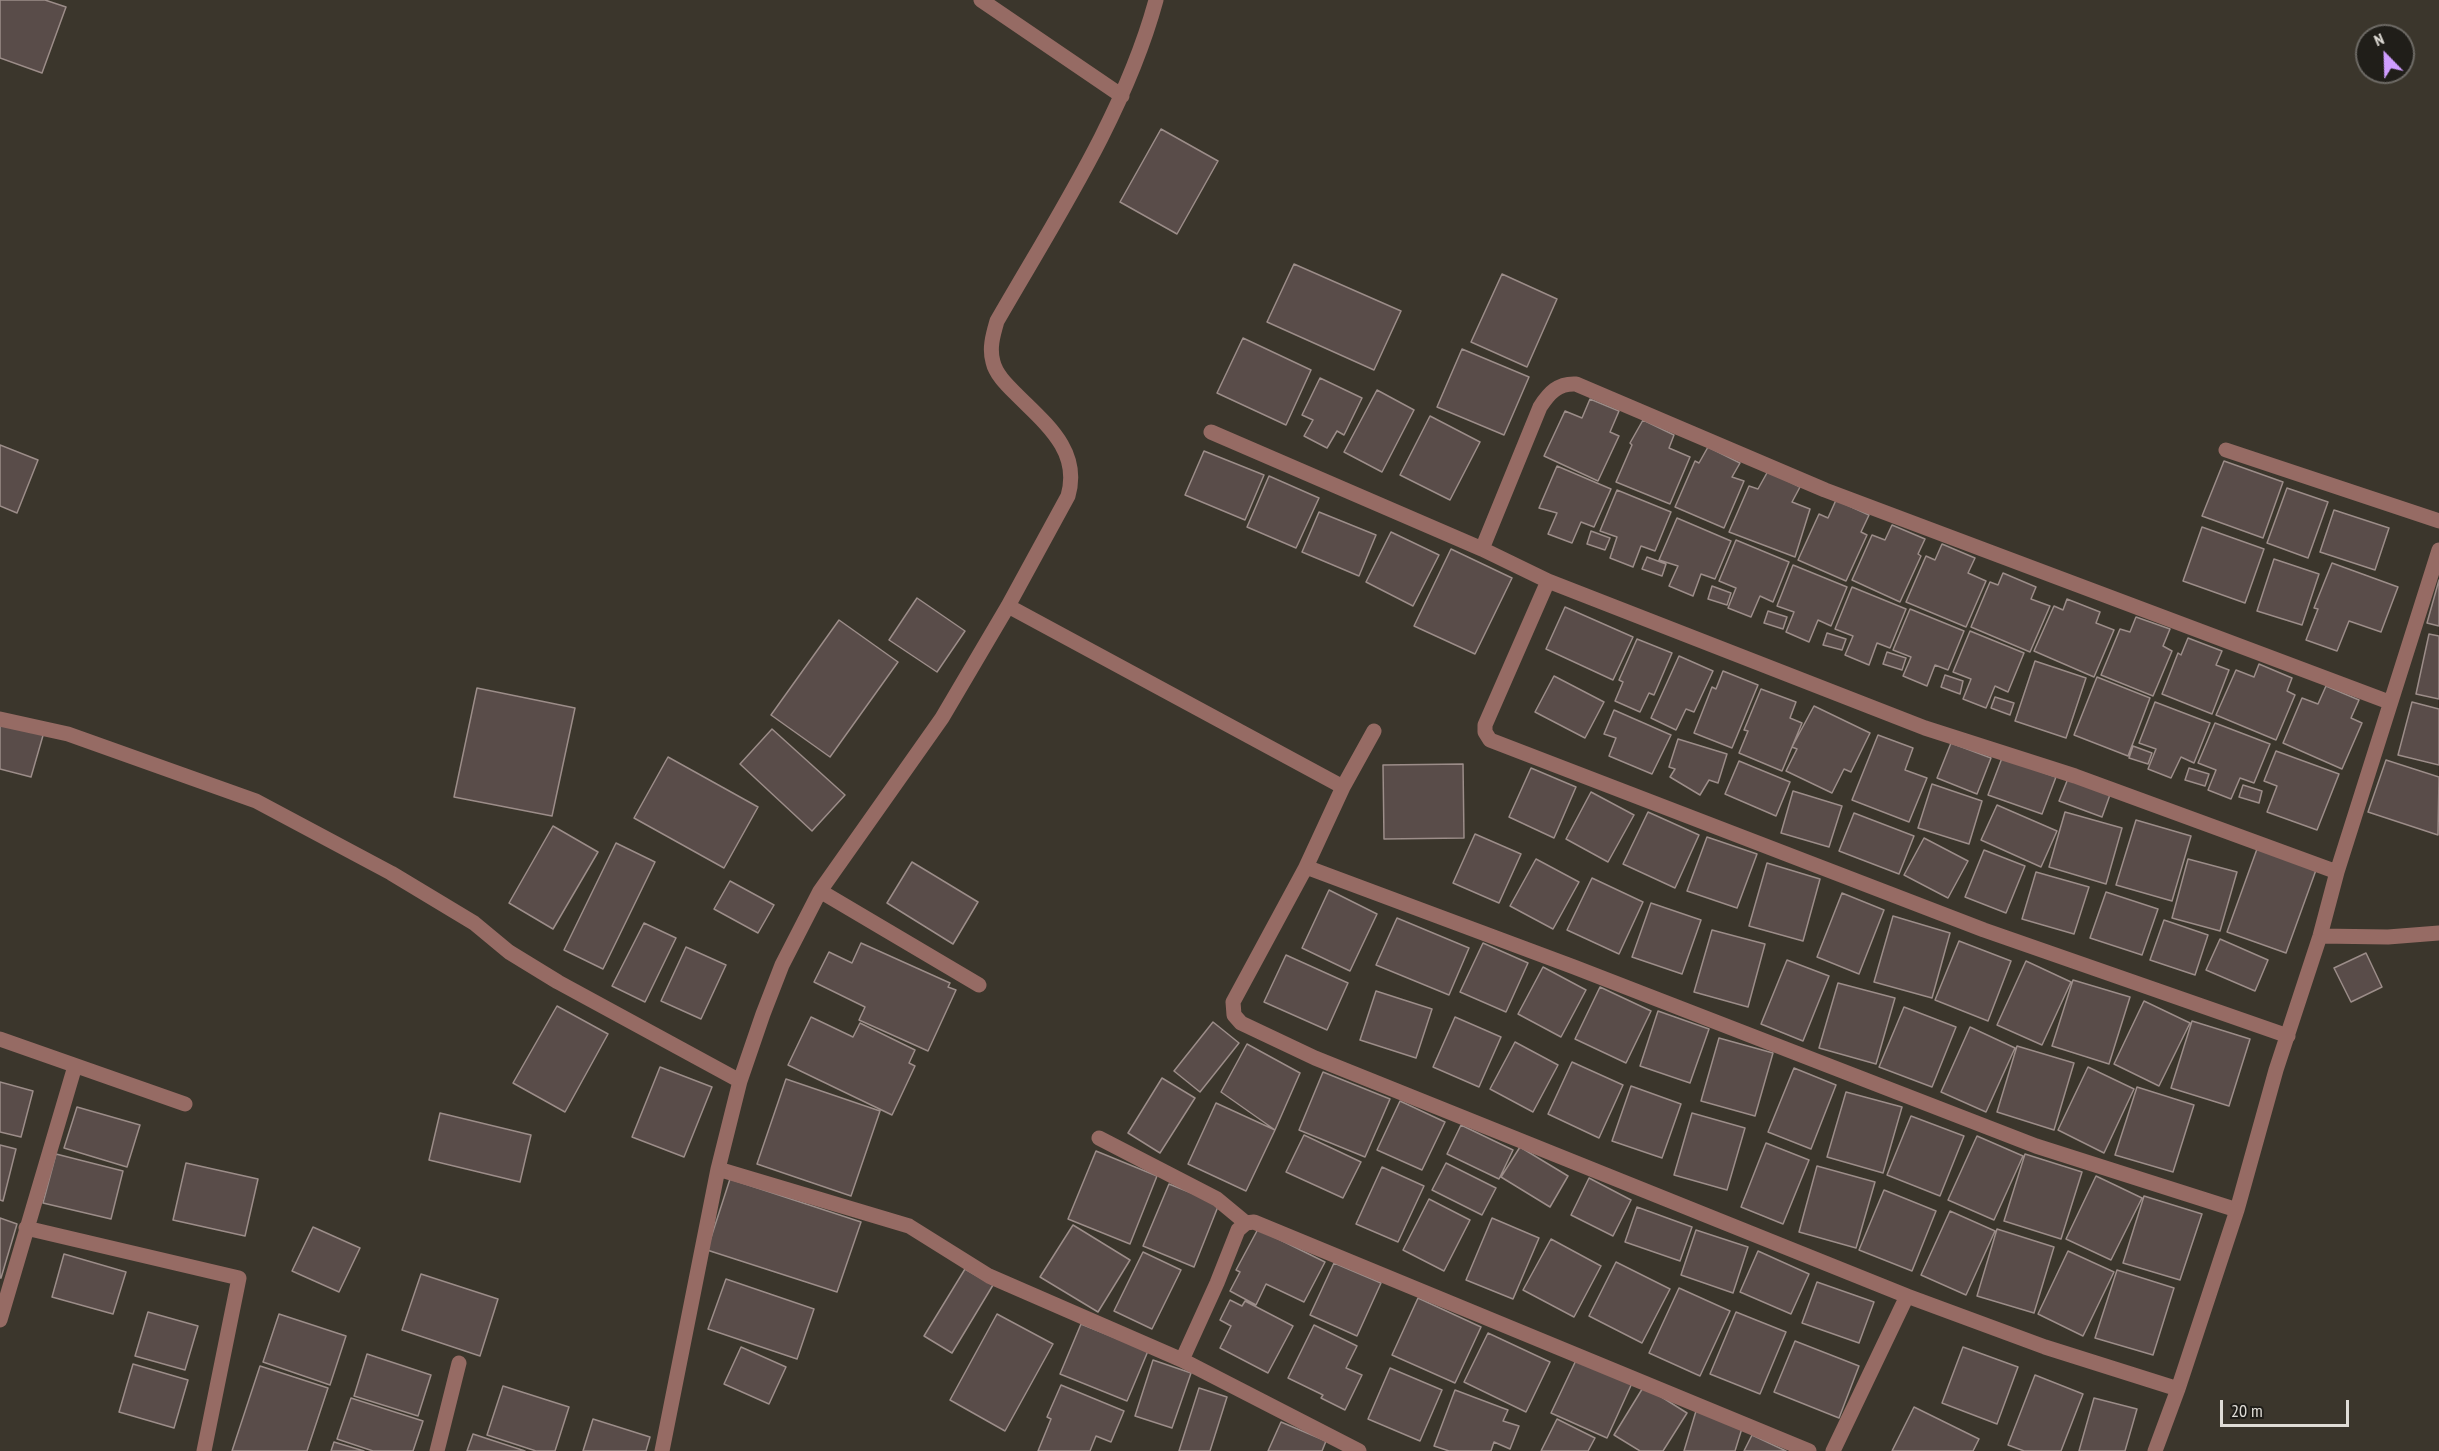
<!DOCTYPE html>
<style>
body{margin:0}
#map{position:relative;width:2439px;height:1451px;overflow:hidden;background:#3b362c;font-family:"PT Sans Narrow",sans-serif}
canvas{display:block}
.north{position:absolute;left:2355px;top:24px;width:60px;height:60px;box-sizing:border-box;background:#201e19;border:2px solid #6d6a65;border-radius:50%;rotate:337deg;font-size:16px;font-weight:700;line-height:24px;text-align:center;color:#e0ddd7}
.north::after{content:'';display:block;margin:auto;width:21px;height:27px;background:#cf9dff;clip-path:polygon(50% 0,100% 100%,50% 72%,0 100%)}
.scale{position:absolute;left:2220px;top:1400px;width:129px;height:27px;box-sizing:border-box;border:3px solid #e0ddd7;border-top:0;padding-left:8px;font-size:18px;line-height:21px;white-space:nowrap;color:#e0ddd7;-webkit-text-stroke:4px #201e19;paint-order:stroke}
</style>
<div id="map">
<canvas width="2439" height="1451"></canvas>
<div class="north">N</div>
<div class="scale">20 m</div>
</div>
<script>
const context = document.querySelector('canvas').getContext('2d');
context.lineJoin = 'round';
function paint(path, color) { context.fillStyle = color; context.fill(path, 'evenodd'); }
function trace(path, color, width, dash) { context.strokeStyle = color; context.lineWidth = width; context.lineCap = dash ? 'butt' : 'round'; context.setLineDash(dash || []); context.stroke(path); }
const building = new Path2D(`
 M 0,0 L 45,0 L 66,7 L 42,73 L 0,58 Z
 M 1161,129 L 1218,161 L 1177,234 L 1120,202 Z
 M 1294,264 L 1401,311 L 1374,370 L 1267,322 Z
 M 1502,274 L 1557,299 L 1527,367 L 1471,342 Z
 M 1243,338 L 1311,370 L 1286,425 L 1217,393 Z
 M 1462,349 L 1529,377 L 1504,435 L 1437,407 Z
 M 1320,378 L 1362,398 L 1344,435 L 1337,431 L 1327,448 L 1304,436 L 1313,420 L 1302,415 Z
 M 1377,390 L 1414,410 L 1382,472 L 1344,452 Z
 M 1590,399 L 1619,411 L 1610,432 L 1619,436 L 1598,481 L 1544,456 L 1565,411 L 1582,418 Z
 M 1430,416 L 1480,442 L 1450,500 L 1400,475 Z
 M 1643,420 L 1674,435 L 1669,448 L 1690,457 L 1670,504 L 1616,482 L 1632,445 L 1630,443 Z
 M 0,445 L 38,460 L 17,513 L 0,506 Z
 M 1708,447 L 1740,463 L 1732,477 L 1744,481 L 1724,528 L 1675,507 L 1695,461 L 1699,463 Z
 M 1204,451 L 1264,475 L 1245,520 L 1185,495 Z
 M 2224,461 L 2283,482 L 2263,538 L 2202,516 Z
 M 1557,466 L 1611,489 L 1594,527 L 1581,522 L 1572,543 L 1548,534 L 1557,513 L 1539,508 Z
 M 1768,471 L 1800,487 L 1792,502 L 1810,509 L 1795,557 L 1729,532 L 1749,486 L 1758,489 Z
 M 1269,476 L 1319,498 L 1296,548 L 1247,527 Z
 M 2287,488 L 2328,502 L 2308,558 L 2267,543 Z
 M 1617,490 L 1671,512 L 1655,551 L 1641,546 L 1633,567 L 1610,558 L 1617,537 L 1600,531 Z
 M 1836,500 L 1869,515 L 1861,532 L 1867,535 L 1846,581 L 1798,560 L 1819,514 L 1828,518 Z
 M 2334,510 L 2389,528 L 2375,570 L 2320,552 Z
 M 1319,512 L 1376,535 L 1359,576 L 1302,552 Z
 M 1677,518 L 1731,541 L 1715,579 L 1701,574 L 1693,596 L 1669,586 L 1678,566 L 1659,560 Z
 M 1892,525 L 1925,539 L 1918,554 L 1921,556 L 1900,602 L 1852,580 L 1872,535 L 1885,540 Z
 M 2202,527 L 2264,549 L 2245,603 L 2183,581 Z
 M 1591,531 L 1610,538 L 1605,550 L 1587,544 Z
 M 1391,532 L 1439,555 L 1413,606 L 1366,582 Z
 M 1736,540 L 1789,562 L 1773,602 L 1760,596 L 1751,617 L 1728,608 L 1736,588 L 1719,581 Z
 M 1942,544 L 1975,558 L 1968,573 L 1986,581 L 1966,627 L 1906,602 L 1926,556 L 1935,560 Z
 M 1451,549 L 1512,578 L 1475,654 L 1414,626 Z
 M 1647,557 L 1666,564 L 1662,576 L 1642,569 Z
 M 2274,559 L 2319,574 L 2302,625 L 2257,611 Z
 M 2332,563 L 2398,587 L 2381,632 L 2349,621 L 2337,651 L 2306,640 L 2318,609 L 2314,608 Z
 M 1793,565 L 1847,587 L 1831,626 L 1818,620 L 1809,642 L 1786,632 L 1794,612 L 1777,606 Z
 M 2003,573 L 2036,587 L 2031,599 L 2050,606 L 2030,652 L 1971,627 L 1990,582 L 1998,585 Z
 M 2439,580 L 2439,626 L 2427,623 Z
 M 1712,586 L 1731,593 L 1727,605 L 1708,599 Z
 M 1852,587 L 1906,609 L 1890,648 L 1877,643 L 1869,665 L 1845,655 L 1853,636 L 1835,629 Z
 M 917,598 L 965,631 L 937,672 L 889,640 Z
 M 2067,599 L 2100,612 L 2096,623 L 2114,630 L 2094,677 L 2034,651 L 2054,606 L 2063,610 Z
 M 1565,607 L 1633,637 L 1613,680 L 1546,649 Z
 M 1910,609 L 1964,631 L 1948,670 L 1935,665 L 1927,686 L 1903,676 L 1911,657 L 1893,650 Z
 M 1768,611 L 1787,617 L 1783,629 L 1764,623 Z
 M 2136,617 L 2170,629 L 2163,646 L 2172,651 L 2153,696 L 2101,675 L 2120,629 L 2130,632 Z
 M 839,620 L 898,662 L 830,757 L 771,715 Z
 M 1970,631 L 2024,653 L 2008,692 L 1995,686 L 1986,708 L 1963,699 L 1971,679 L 1953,672 Z
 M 1827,633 L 1846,639 L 1842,650 L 1823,645 Z
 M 2429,634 L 2439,636 L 2439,699 L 2416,694 Z
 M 2188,638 L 2222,651 L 2216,665 L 2229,670 L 2212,714 L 2162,694 L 2178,653 L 2181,655 Z
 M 1637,639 L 1672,653 L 1654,695 L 1649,693 L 1640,712 L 1615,701 L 1623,682 L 1619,680 Z
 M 1887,652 L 1906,658 L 1902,670 L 1883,664 Z
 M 1679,656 L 1713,671 L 1694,712 L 1686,709 L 1676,730 L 1651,718 Z
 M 2035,661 L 2086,678 L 2066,738 L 2015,721 Z
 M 2259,664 L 2292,678 L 2287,691 L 2295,695 L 2276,740 L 2216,715 L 2236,670 L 2254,677 Z
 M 1723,671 L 1758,685 L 1732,748 L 1694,733 L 1712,687 L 1716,689 Z
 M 1945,675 L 1963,681 L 1960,694 L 1941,687 Z
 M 1554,676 L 1604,702 L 1585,738 L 1535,712 Z
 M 2097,677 L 2150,698 L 2128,756 L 2074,735 Z
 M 2326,686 L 2359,700 L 2351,718 L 2362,723 L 2342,769 L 2283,743 L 2302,698 L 2318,704 Z
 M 477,688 L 575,708 L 552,816 L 454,797 Z
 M 1761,689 L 1796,702 L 1790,718 L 1802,723 L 1782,771 L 1739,753 L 1748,731 L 1744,730 Z
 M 1995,697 L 2014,703 L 2010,715 L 1991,708 Z
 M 2155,702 L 2210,723 L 2194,763 L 2181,757 L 2171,778 L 2148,769 L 2156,749 L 2139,743 Z
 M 2412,702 L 2439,709 L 2439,765 L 2398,755 Z
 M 1814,706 L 1870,733 L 1851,772 L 1844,769 L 1832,793 L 1786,771 L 1797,749 L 1792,747 Z
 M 1614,710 L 1671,735 L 1652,774 L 1609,756 L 1616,738 L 1604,734 Z
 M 0,720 L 44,732 L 31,777 L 0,769 Z
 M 2215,723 L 2270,744 L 2254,783 L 2240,778 L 2231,799 L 2208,790 L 2216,770 L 2198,763 Z
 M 772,729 L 845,795 L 812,831 L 740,764 Z
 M 1878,735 L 1913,748 L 1905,770 L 1927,778 L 1909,822 L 1852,800 Z
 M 1678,739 L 1727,754 L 1718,783 L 1709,780 L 1700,795 L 1670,777 L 1675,769 L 1669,767 Z
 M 1951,743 L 1991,758 L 1977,794 L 1937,778 Z
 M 2133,746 L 2152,753 L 2148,764 L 2129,758 Z
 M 2276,751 L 2339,774 L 2317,830 L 2267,812 L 2277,786 L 2264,781 Z
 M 668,757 L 758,807 L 724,868 L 634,818 Z
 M 2002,758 L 2056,777 L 2042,814 L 1988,795 Z
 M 2386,760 L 2439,777 L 2438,835 L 2368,812 Z
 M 1739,761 L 1790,782 L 1776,816 L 1725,794 Z
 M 1463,764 L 1464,838 L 1384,839 L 1383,765 Z
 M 1531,768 L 1576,787 L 1554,838 L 1509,817 Z
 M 2189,768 L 2209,774 L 2205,786 L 2185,780 Z
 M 2069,776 L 2111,792 L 2102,817 L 2059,801 Z
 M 1932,784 L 1982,801 L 1969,844 L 1918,828 Z
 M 2243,785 L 2262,791 L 2259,803 L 2239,797 Z
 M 1793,791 L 1842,806 L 1829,847 L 1781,833 Z
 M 1591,792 L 1634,815 L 1608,862 L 1566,839 Z
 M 1997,805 L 2057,831 L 2041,867 L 1981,840 Z
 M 1648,812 L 1699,835 L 1675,888 L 1623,864 Z
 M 2065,812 L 2122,828 L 2106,884 L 2049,867 Z
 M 1854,813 L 1914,836 L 1899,874 L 1839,851 Z
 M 2136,820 L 2191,836 L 2172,901 L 2116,885 Z
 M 553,826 L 598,852 L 553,929 L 509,903 Z
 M 1475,834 L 1521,854 L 1499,903 L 1453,883 Z
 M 1707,837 L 1757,854 L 1737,908 L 1687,891 Z
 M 1924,838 L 1968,861 L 1948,898 L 1904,875 Z
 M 616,843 L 655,862 L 603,969 L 564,950 Z
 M 2257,849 L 2316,870 L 2286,953 L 2227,932 Z
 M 1984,850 L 2025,866 L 2006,913 L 1965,897 Z
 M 1536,859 L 1579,882 L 1553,929 L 1510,906 Z
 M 2188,859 L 2237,872 L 2220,931 L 2172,918 Z
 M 912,862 L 978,902 L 953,944 L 887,903 Z
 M 1767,863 L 1820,879 L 1803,941 L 1749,926 Z
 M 2036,872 L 2089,887 L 2074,934 L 2022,919 Z
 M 1592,878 L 1643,902 L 1619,954 L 1567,930 Z
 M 730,881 L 774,905 L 758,933 L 714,909 Z
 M 1329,890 L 1377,914 L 1350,971 L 1302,948 Z
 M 2106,892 L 2158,909 L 2142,955 L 2090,938 Z
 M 1842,893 L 1884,910 L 1859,974 L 1817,957 Z
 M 1651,903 L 1701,920 L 1682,974 L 1632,957 Z
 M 1893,916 L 1950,933 L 1932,998 L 1874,982 Z
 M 1397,918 L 1469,948 L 1449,995 L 1376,965 Z
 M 2164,920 L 2208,935 L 2195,975 L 2150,960 Z
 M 644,923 L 676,938 L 645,1002 L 612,986 Z
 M 1712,930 L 1765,944 L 1748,1007 L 1694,992 Z
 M 2220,939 L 2268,960 L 2255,991 L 2206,970 Z
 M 1959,941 L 2011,961 L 1988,1021 L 1935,1000 Z
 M 861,943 L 950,983 L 948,987 L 956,990 L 928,1051 L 859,1020 L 865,1007 L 814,982 L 829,952 L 852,963 Z
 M 1483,943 L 1528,963 L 1506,1012 L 1460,992 Z
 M 686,947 L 726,965 L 701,1019 L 661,1001 Z
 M 2366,953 L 2382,987 L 2351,1002 L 2334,968 Z
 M 1286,955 L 1348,983 L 1327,1030 L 1264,1002 Z
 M 1787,960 L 1829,976 L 1803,1041 L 1761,1024 Z
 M 2026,961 L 2071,982 L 2042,1045 L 1997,1025 Z
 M 1543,967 L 1586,990 L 1561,1037 L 1518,1014 Z
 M 2073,980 L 2130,997 L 2109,1064 L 2052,1046 Z
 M 1838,983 L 1895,998 L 1876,1064 L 1819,1048 Z
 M 1600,987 L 1651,1011 L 1626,1063 L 1575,1039 Z
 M 1376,991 L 1432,1009 L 1416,1058 L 1360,1040 Z
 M 2144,1001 L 2190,1023 L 2159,1086 L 2114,1064 Z
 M 557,1006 L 608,1034 L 565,1112 L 513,1083 Z
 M 1904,1007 L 1956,1027 L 1932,1087 L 1879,1067 Z
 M 1658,1011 L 1709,1029 L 1690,1083 L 1640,1066 Z
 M 811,1017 L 853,1037 L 860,1023 L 915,1050 L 909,1063 L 915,1066 L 892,1115 L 788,1065 Z
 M 1455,1017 L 1501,1037 L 1479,1087 L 1433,1067 Z
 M 2192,1021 L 2250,1039 L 2229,1106 L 2171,1088 Z
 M 1213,1022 L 1239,1043 L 1200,1092 L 1174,1071 Z
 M 1970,1027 L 2015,1048 L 1986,1112 L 1941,1092 Z
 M 1719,1038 L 1773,1053 L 1755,1116 L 1701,1101 Z
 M 1515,1042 L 1558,1065 L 1533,1112 L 1490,1089 Z
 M 1247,1044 L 1300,1073 L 1275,1130 L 1221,1092 Z
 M 2017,1046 L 2074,1063 L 2054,1130 L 1997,1112 Z
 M 1572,1062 L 1623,1085 L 1599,1138 L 1548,1114 Z
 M 660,1067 L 712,1087 L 684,1157 L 632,1137 Z
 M 2088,1067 L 2134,1089 L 2104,1153 L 2058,1130 Z
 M 1794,1068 L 1836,1085 L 1811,1149 L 1768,1132 Z
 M 1323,1072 L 1390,1099 L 1365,1157 L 1299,1130 Z
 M 1162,1078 L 1195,1098 L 1160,1153 L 1128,1133 Z
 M 786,1079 L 880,1111 L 851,1196 L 757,1164 Z
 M 0,1082 L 33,1091 L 21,1137 L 0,1132 Z
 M 1631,1086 L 1681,1104 L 1662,1158 L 1612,1141 Z
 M 2137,1087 L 2194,1105 L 2173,1172 L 2115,1155 Z
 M 1846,1092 L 1902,1107 L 1883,1173 L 1827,1157 Z
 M 1400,1101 L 1445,1122 L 1422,1170 L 1377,1150 Z
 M 1216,1103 L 1275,1130 L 1246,1191 L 1188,1164 Z
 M 77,1107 L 140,1125 L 127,1167 L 64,1148 Z
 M 440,1113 L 531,1135 L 520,1182 L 429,1160 Z
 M 1692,1113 L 1745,1128 L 1727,1190 L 1674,1175 Z
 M 1911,1116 L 1964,1136 L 1940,1196 L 1887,1175 Z
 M 1461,1125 L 1513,1150 L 1499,1179 L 1447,1154 Z
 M 1304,1135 L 1361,1162 L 1343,1198 L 1286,1172 Z
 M 1977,1136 L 2023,1156 L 1994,1220 L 1948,1200 Z
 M 1766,1143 L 1809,1160 L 1783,1224 L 1741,1207 Z
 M 0,1145 L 16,1149 L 3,1201 L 0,1200 Z
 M 1520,1147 L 1568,1176 L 1550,1207 L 1501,1177 Z
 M 1096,1151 L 1157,1176 L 1130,1244 L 1068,1219 Z
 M 56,1154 L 123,1171 L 111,1219 L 43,1203 Z
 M 2025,1154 L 2082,1172 L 2061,1239 L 2004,1221 Z
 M 186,1163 L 258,1179 L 245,1236 L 173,1220 Z
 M 1446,1163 L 1496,1188 L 1482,1215 L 1432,1190 Z
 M 1817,1166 L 1875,1182 L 1856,1248 L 1799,1232 Z
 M 1382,1167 L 1424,1186 L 1398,1242 L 1356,1224 Z
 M 2096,1176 L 2142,1198 L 2111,1260 L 2066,1239 Z
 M 1589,1178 L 1631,1200 L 1613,1236 L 1571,1215 Z
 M 730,1179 L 861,1222 L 837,1292 L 707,1250 Z
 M 1169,1184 L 1219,1204 L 1194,1267 L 1143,1246 Z
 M 1884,1190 L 1936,1211 L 1912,1271 L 1859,1250 Z
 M 2144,1196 L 2202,1214 L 2180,1280 L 2123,1263 Z
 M 1429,1199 L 1470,1220 L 1444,1271 L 1403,1250 Z
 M 1637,1207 L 1692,1227 L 1680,1261 L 1625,1242 Z
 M 1950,1211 L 1995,1231 L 1966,1295 L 1921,1275 Z
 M 0,1218 L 17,1224 L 1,1278 L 0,1278 Z
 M 1492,1218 L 1539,1238 L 1513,1299 L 1466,1280 Z
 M 1073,1225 L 1130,1260 L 1098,1312 L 1040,1277 Z
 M 313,1227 L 360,1248 L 339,1292 L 292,1271 Z
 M 1258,1229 L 1325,1262 L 1304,1302 L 1266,1284 L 1256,1305 L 1230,1291 L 1240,1272 L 1236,1270 Z
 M 1997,1229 L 2054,1247 L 2034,1313 L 1977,1296 Z
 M 1696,1230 L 1748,1247 L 1733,1293 L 1681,1275 Z
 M 1551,1239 L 1601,1266 L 1574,1317 L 1523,1290 Z
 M 1758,1251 L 1809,1274 L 1791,1314 L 1740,1292 Z
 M 2068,1251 L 2114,1272 L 2083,1336 L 2038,1314 Z
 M 1143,1252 L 1181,1270 L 1152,1329 L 1114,1311 Z
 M 64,1254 L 126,1272 L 113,1314 L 52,1297 Z
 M 1616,1262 L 1670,1289 L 1642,1343 L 1589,1316 Z
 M 1334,1263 L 1381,1283 L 1357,1336 L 1310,1315 Z
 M 965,1269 L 993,1285 L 952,1353 L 924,1336 Z
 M 2117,1270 L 2174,1288 L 2153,1355 L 2095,1338 Z
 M 421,1274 L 498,1299 L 480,1356 L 402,1330 Z
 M 726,1279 L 814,1309 L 797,1359 L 708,1329 Z
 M 1817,1282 L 1874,1302 L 1859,1343 L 1802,1323 Z
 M 1679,1288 L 1730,1311 L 1700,1376 L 1649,1353 Z
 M 1418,1298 L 1481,1327 L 1455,1383 L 1392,1355 Z
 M 1230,1300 L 1242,1306 L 1245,1301 L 1293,1326 L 1268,1373 L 1220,1348 L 1231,1326 L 1220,1320 Z
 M 148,1312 L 198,1326 L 185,1370 L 135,1356 Z
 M 1736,1312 L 1786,1332 L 1760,1394 L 1710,1374 Z
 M 279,1314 L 346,1336 L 330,1385 L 263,1362 Z
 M 997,1314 L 1053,1344 L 1005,1431 L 950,1400 Z
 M 1081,1324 L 1148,1351 L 1127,1401 L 1060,1374 Z
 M 1314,1325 L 1357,1346 L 1346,1368 L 1362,1375 L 1345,1410 L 1321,1398 L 1323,1395 L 1288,1378 Z
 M 1488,1333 L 1550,1362 L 1526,1412 L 1464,1382 Z
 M 1795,1341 L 1859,1366 L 1839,1418 L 1774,1392 Z
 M 741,1347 L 786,1367 L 769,1404 L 724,1384 Z
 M 1963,1347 L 2018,1367 L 1997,1424 L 1942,1403 Z
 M 367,1354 L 431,1375 L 418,1416 L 354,1396 Z
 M 1578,1356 L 1633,1381 L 1607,1438 L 1551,1413 Z
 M 1153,1360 L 1191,1373 L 1172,1428 L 1135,1416 Z
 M 133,1364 L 188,1380 L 174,1428 L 119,1412 Z
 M 260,1366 L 328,1388 L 307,1451 L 232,1451 Z
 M 1390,1368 L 1442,1390 L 1420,1441 L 1368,1419 Z
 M 2035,1375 L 2083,1394 L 2061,1451 L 2024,1451 L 2008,1445 Z
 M 1061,1385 L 1124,1411 L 1111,1442 L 1096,1436 L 1090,1451 L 1038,1451 L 1051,1419 L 1047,1417 Z
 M 503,1386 L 569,1407 L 555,1451 L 536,1451 L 487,1435 Z
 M 1644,1386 L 1687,1413 L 1663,1451 L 1640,1451 L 1614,1435 Z
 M 1199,1388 L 1227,1397 L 1210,1451 L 1179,1451 Z
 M 1455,1390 L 1508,1410 L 1503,1421 L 1519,1426 L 1510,1449 L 1494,1442 L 1491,1451 L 1449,1451 L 1434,1446 Z
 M 351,1398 L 423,1421 L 413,1451 L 373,1451 L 337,1439 Z
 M 2094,1398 L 2137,1409 L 2125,1451 L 2079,1451 Z
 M 1914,1407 L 1979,1439 L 1973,1451 L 1892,1451 Z
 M 1696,1411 L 1743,1425 L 1735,1451 L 1684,1451 Z
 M 593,1419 L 650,1437 L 646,1451 L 583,1451 Z
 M 1557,1419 L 1595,1438 L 1588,1451 L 1541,1451 Z
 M 1281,1422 L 1326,1441 L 1322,1451 L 1268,1451 Z
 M 473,1434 L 525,1451 L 467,1451 Z
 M 1752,1435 L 1786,1451 L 1744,1451 Z
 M 334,1442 L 364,1451 L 331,1451 Z`);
paint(building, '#594c49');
trace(building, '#9c8d89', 1.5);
trace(new Path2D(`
 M 981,0 L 1122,96
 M 1156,0 C 1125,114 1055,220 997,321 C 993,335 989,348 993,362 C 996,375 1008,386 1017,395 C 1046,424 1081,451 1068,496 L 1008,606 L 942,718 L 820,891 L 782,965 L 763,1014 L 740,1081 L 718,1169 L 909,1226 L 989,1276 L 1182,1360 L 1359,1451
 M 1211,432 L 1482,549 L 1540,407 C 1549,393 1558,383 1576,384 L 1825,490 L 2389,702
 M 2226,450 L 2439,521
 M 1482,549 L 1548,581
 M 1008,606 L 1343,787
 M 0,719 L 68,734 L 256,801 L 391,873 L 474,923 L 509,952 L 558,982 L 740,1081
 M 1306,867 L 1343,787 L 1374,731
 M 820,891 L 979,985
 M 2320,936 L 2388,937 L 2439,933
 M 2288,1036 L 1984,930 L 1490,740 L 1485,732 L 1485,725 L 1548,581 L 1925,728 L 2075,776 L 2337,872
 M 0,1039 L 185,1104
 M 1099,1138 L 1217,1199 L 1246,1223
 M 26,1228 L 239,1278 L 204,1451
 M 1907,1296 L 1315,1058 L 1241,1023 L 1234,1015 L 1233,1002 L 1306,867 L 1574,967 L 2036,1146 L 2237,1210
 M 0,1320 L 75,1066
 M 1182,1360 L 1217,1283 L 1238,1230 L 1246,1223 L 1254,1222 L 1809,1451
 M 437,1451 L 459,1363
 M 662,1451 L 718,1169
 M 1833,1451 L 1907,1296 L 2045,1347 L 2178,1389
 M 2155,1451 L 2178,1389 L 2237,1210 L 2276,1070 L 2320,936 L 2337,872 L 2439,550`), '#966b64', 15);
</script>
